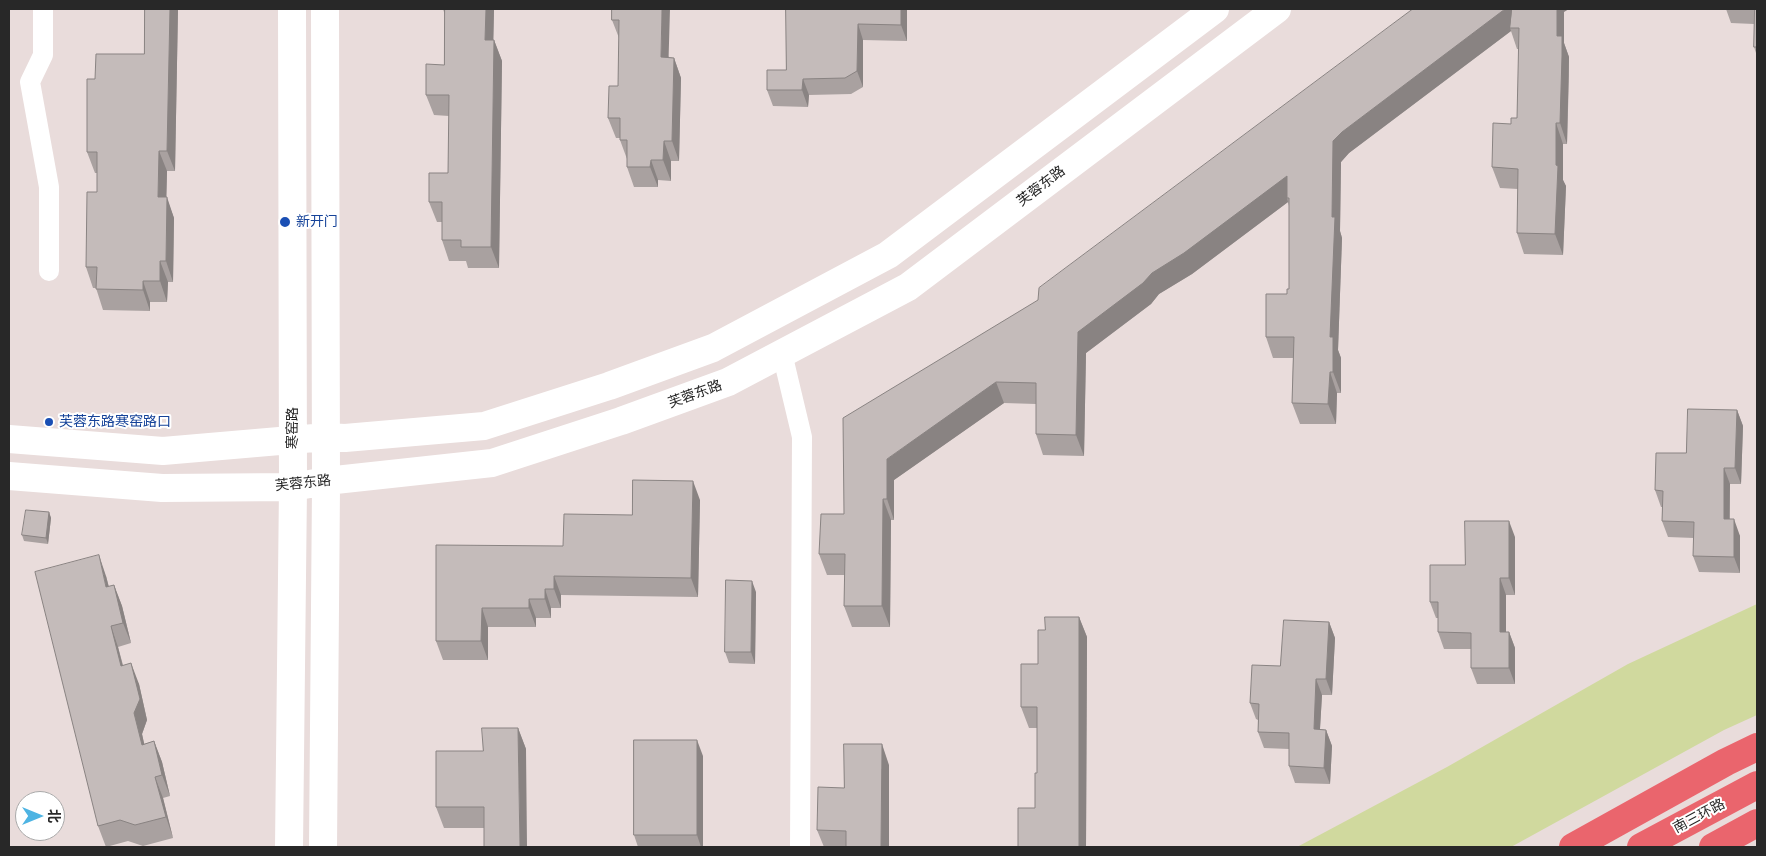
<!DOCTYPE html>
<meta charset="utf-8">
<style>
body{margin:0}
#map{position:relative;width:1766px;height:856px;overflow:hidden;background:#e9dcdb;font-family:"Golos Text","Noto Sans SC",sans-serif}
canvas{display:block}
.frame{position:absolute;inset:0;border:10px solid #282828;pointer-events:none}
.north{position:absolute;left:15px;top:791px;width:50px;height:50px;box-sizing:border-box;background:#fff;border:1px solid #a9a9a9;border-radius:50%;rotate:90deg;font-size:14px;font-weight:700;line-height:20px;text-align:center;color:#282828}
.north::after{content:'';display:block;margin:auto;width:18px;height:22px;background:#4eb4e3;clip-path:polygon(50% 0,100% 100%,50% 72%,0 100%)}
</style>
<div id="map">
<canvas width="1766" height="856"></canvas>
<div class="frame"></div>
<div class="north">北</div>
</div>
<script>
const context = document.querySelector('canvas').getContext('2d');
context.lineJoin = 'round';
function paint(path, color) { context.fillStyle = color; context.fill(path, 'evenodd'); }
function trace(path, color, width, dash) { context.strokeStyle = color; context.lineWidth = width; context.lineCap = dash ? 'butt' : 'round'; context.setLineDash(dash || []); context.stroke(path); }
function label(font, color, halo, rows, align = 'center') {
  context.font = font + ' "Golos Text","Noto Sans SC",sans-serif'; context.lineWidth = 4; context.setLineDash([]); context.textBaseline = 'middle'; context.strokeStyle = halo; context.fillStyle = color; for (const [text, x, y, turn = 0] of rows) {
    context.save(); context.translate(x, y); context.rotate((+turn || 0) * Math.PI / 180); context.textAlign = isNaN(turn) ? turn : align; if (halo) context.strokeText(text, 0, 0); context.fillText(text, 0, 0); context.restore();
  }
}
paint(new Path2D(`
 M 1757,604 L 1757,715 L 1724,730 L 1511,847 L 1297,847 L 1447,767 L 1628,664 Z`), '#d0d99e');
trace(new Path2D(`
 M 43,9 L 43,55 L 30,82 L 49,187 L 49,271
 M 782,353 L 802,437 L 800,847`), '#fff', 20);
trace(new Path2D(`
 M 9,439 L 163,451 L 326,437 L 345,438 L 484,426 L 609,386 L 713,348 L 888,255 L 1215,9
 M 9,476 L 162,488 L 293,487 L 326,481 L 492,463 L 621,421 L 728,382 L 908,287 L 1277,9
 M 289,847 L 293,487 L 292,9
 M 323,847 L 326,487 L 325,9`), '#fff', 28);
trace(new Path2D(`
 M 1573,847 L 1726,762 L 1757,747
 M 1641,847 L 1757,785
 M 1713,847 L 1757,823`), '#ea656d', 28);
paint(new Path2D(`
 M 145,9 L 178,9 L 175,171 L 167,171 L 166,197 L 174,218 L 173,282 L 168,282 L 167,302 L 150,302 L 150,311 L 103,310 L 96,288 L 93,288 L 86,267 L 97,192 L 97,173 L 95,173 L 87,152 L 95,79 L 144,54 Z
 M 443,9 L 494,9 L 493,40 L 494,40 L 502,61 L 499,268 L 468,268 L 466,261 L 449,261 L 442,240 L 442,222 L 437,222 L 429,202 L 448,173 L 449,116 L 434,115 L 426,95 L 444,65 L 445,15 Z
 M 612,9 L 669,57 L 674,58 L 681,78 L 679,161 L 671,161 L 671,181 L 658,180 L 658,187 L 634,187 L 627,167 L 627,159 L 620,140 L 620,138 L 616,138 L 608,118 L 618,86 L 619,38 L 612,20 Z
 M 786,9 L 907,9 L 907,41 L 863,40 L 863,87 L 851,94 L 809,95 L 808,107 L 773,106 L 767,90 L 786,70 Z
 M 1413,9 L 1564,12 L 1564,43 L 1569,57 L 1569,76 L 1567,144 L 1563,144 L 1563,180 L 1566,186 L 1563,255 L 1524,254 L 1517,233 L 1518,189 L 1500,188 L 1492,167 L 1511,124 L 1517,118 L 1519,49 L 1517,49 L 1511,31 L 1349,153 L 1341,162 L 1340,231 L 1342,238 L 1338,350 L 1341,358 L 1341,393 L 1337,393 L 1336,424 L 1300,424 L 1292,403 L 1293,358 L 1273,358 L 1266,337 L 1289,289 L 1289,206 L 1288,202 L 1192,274 L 1159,294 L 1151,304 L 1086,353 L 1084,456 L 1043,455 L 1036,434 L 1036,404 L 1004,403 L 894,480 L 894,520 L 891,520 L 890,627 L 852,627 L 844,606 L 845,575 L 827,575 L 819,554 L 844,514 L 1038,300 Z
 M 1726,9 L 1757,9 L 1757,56 L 1754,47 L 1754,24 L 1731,23 Z
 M 1737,410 L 1743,426 L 1741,484 L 1730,484 L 1730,519 L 1740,536 L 1740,573 L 1699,572 L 1693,556 L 1694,538 L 1668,537 L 1662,521 L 1662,507 L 1661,507 L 1655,490 L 1686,453 Z
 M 700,500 L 698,597 L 561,595 L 561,608 L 551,608 L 551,618 L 536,618 L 536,627 L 488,627 L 488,660 L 443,660 L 436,641 L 563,546 L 632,515 Z
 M 49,512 L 51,518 L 48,544 L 24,541 L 22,535 Z
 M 1515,537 L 1515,595 L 1506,595 L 1506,632 L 1509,632 L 1515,648 L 1515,684 L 1477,684 L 1471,668 L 1471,649 L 1444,649 L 1438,632 L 1438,618 L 1436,618 L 1430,602 Z
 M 106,576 L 109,587 L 114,585 L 122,606 L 131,643 L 118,647 L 123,665 L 139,684 L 147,720 L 142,734 L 144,744 L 154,741 L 162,762 L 170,796 L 163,798 L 173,838 L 143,846 L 128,841 L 106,847 L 98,826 Z
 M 756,592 L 755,664 L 729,663 L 725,652 Z
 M 1079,617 L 1087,637 L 1086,847 L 1018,847 L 1035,808 L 1037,773 L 1037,728 L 1029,728 L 1021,707 L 1038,664 L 1045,630 Z
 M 1329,622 L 1335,638 L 1332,695 L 1322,695 L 1320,729 L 1326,730 L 1332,746 L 1330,784 L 1295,783 L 1289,766 L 1289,749 L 1264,748 L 1258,732 L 1258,720 L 1256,719 L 1250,703 L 1280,666 Z
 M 518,728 L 526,749 L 484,828 L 444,828 L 436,807 L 483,751 Z
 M 703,756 L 703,847 L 638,847 L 634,835 Z
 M 889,765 L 889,847 L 824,847 L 817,830 L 844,788 Z`), '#a9a1a0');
paint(new Path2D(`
 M 170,9 L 178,9 L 175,171 L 167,151 Z
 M 486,9 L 494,9 L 493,61 L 485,40 Z
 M 662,9 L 670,9 L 668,77 L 661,57 Z
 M 901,9 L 907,9 L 907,41 L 901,25 Z
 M 1505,9 L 1514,9 L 1510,28 L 1511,31 L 1349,153 L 1341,162 L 1340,231 L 1342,238 L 1338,350 L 1341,358 L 1341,393 L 1333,372 L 1330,337 L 1333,141 L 1342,132 Z
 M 1557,9 L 1569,9 L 1564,12 L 1564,43 L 1569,57 L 1567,144 L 1560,123 L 1557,36 Z
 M 858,24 L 863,40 L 863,87 L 857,71 Z
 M 494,40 L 502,61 L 499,268 L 491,247 Z
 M 674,58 L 681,78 L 679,161 L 672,141 Z
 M 803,79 L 809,95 L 808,107 L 802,90 Z
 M 1556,123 L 1563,144 L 1563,180 L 1566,186 L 1563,255 L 1555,234 Z
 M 664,141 L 671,161 L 671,181 L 663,160 Z
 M 159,151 L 167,171 L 166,218 L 158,197 Z
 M 651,160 L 658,180 L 658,187 L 650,167 Z
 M 1287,176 L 1289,198 L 1287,198 L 1288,202 L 1192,274 L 1159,294 L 1151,304 L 1086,353 L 1084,456 L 1076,435 L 1078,332 L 1152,273 Z
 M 167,197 L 174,218 L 173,282 L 166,261 Z
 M 160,261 L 168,282 L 167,302 L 160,281 Z
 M 143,281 L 150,302 L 150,311 L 143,290 Z
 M 1330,372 L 1337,393 L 1336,424 L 1328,404 Z
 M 996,382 L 1004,403 L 894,480 L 894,520 L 887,499 L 887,459 Z
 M 1737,410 L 1743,426 L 1741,484 L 1735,468 Z
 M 1724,468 L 1730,484 L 1729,535 L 1724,519 Z
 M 693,481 L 700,500 L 698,597 L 691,578 Z
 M 883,499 L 891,520 L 890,627 L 882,606 Z
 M 49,512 L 51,518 L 48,544 L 46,538 Z
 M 1734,519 L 1740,536 L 1740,573 L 1734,557 Z
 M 1509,521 L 1515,537 L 1515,595 L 1509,578 Z
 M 99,555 L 106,576 L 114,608 L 106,587 Z
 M 554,576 L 561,595 L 561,608 L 554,589 Z
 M 1500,578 L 1506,595 L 1506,648 L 1500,632 Z
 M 752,581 L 756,592 L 755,664 L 751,652 Z
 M 114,585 L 122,606 L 131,643 L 123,623 Z
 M 545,589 L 551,608 L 551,618 L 545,599 Z
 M 529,599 L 536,618 L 536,627 L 529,608 Z
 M 482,608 L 488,627 L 488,660 L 481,641 Z
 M 1079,617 L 1087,637 L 1086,847 L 1079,847 Z
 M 1329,622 L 1335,638 L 1332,695 L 1326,679 Z
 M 111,626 L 118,647 L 128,687 L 121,666 Z
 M 1509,632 L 1515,648 L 1515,684 L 1509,668 Z
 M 131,663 L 139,684 L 147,720 L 142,734 L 149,765 L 142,745 L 134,713 Z
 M 1316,679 L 1322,695 L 1319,745 L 1314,729 Z
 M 518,728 L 526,749 L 527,847 L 520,847 Z
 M 1326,730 L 1332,746 L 1330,784 L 1324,768 Z
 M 697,740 L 703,756 L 703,847 L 701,847 L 697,835 Z
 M 154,741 L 162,762 L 170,796 L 162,775 Z
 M 882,744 L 889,765 L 889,847 L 881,847 Z
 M 155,777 L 163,798 L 173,838 L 166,817 Z`), '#898382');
const building = new Path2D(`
 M 145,9 L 170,9 L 167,151 L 159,151 L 158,197 L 167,197 L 166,261 L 160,261 L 160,281 L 143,281 L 143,290 L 96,289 L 97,267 L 86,267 L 87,192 L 97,192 L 97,152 L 87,152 L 87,79 L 95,79 L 96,54 L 144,54 Z
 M 445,9 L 486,9 L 485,40 L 494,40 L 491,247 L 461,247 L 461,240 L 442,240 L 442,202 L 429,202 L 429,173 L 448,173 L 449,95 L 426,95 L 426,64 L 444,65 Z
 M 612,9 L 662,9 L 661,57 L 674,58 L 672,141 L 664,141 L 663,160 L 651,160 L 650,167 L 627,167 L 627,140 L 620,140 L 620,118 L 608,118 L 609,86 L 618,86 L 619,20 L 612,20 Z
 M 786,9 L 901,9 L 901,25 L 858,24 L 857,71 L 845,78 L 803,79 L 802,90 L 767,90 L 767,70 L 786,70 Z
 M 1413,9 L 1505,9 L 1342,132 L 1333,141 L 1332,217 L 1335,217 L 1330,337 L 1333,337 L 1333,372 L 1330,372 L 1328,404 L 1292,403 L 1294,337 L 1266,337 L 1266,294 L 1287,294 L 1287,289 L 1289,289 L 1289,198 L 1287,198 L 1287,176 L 1184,253 L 1152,273 L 1143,283 L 1078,332 L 1076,435 L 1036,434 L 1036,383 L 996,382 L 887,459 L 887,499 L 883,499 L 882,606 L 844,606 L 845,554 L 819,554 L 821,514 L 844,514 L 843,418 L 1038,300 L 1039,288 Z
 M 1512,9 L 1557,9 L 1557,36 L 1562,36 L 1562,56 L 1560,123 L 1556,123 L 1556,165 L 1558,166 L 1555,234 L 1517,233 L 1518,169 L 1492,167 L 1493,123 L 1511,124 L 1511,118 L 1517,118 L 1519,28 L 1510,28 Z
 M 1755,9 L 1757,9 L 1757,47 L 1754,47 Z
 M 1688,409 L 1737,410 L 1735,468 L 1724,468 L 1724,519 L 1734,519 L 1734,557 L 1693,556 L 1694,522 L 1662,521 L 1663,491 L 1655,490 L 1656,453 L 1686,453 Z
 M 633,480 L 693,481 L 691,578 L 554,576 L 554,589 L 545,589 L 545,599 L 529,599 L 529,608 L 482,608 L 481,641 L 436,641 L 436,545 L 563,546 L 564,514 L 632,515 Z
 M 26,510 L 49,512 L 46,538 L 22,535 Z
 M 1465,521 L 1509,521 L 1509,578 L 1500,578 L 1500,632 L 1509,632 L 1509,668 L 1471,668 L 1471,633 L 1438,632 L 1438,602 L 1430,602 L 1430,565 L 1465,565 Z
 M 99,555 L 106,587 L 114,585 L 123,623 L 111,626 L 121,666 L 131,663 L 140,699 L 134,713 L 142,745 L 154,741 L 162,775 L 155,777 L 166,817 L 135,825 L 120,820 L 98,826 L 35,572 Z
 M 726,580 L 752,581 L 751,652 L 725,652 Z
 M 1045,617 L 1079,617 L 1079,847 L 1018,847 L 1018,808 L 1035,808 L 1035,773 L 1037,773 L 1037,707 L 1021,707 L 1021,664 L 1038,664 L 1038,630 L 1045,630 Z
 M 1284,620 L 1329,622 L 1326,679 L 1316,679 L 1314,729 L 1326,730 L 1324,768 L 1289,766 L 1289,733 L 1258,732 L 1259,704 L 1250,703 L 1252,665 L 1280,666 Z
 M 482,728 L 518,728 L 520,847 L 484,847 L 484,807 L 436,807 L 436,751 L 483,751 Z
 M 634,740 L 697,740 L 697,835 L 634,835 Z
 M 844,744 L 882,744 L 881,847 L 846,847 L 846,831 L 817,830 L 818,787 L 844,788 Z`);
paint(building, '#c4bbba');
trace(building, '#898382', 1);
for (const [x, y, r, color] of [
 [285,222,6,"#1a4fb4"],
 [49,422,5,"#1a4fb4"]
]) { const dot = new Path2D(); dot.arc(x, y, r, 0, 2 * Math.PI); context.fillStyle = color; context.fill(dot); trace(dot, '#fff', 2); }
label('14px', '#282828', '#fff', [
 ["芙蓉东路",1041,186,-37],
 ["芙蓉东路",695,394,-20],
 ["寒窑路",293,428,-90],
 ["芙蓉东路",303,483,-6],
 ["南三环路",1699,816,-28]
]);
label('14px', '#164399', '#fff', [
 ["新开门",296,222],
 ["芙蓉东路寒窑路口",59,422]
], 'left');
</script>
